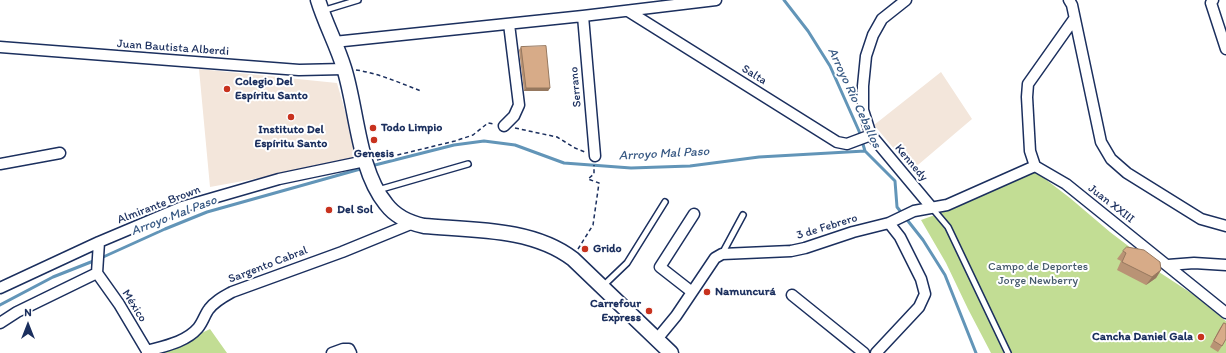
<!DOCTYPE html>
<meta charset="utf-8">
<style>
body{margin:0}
#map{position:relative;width:1226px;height:353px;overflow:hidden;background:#fff;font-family:Itim,sans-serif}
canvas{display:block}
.north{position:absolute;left:8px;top:305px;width:40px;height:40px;-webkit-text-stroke:3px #fff;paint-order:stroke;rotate:0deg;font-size:11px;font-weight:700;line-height:16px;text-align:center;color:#1b2f5e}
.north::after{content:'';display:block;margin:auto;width:14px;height:18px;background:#1b2f5e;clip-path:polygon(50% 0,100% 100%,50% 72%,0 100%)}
</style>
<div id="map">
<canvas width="1226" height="353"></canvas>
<div class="north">N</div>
</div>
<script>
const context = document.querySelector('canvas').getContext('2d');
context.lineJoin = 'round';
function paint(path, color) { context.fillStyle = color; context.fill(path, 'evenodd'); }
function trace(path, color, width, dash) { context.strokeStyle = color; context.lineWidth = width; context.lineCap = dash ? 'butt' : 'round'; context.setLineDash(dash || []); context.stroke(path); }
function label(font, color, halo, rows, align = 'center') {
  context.font = font + ' Itim,sans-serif'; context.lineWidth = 4; context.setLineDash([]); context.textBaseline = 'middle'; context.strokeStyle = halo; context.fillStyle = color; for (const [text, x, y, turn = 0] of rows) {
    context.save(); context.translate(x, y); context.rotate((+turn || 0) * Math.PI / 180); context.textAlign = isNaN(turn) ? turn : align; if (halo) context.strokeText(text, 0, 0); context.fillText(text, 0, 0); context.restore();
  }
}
paint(new Path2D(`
 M 199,69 L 337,83 L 359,160 L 210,187 Z
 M 941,72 L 972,119 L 912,170 L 874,125 Z`), '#f3e6db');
paint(new Path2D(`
 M 1036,172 L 1070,198 L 1110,232 L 1148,261 L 1159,272 L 1194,295 L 1226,321 L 1226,353 L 991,353 L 968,309 L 946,263 L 921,220 L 943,212 L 1029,173 Z
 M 210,329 L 227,353 L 160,353 Z`), '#c2dd94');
trace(new Path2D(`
 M 784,0 L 808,31 L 830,66 L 859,131 L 865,151 L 895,181 L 897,207 L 923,240 L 945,275 L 976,353
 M 375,165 L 454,145 L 484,141 L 515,145 L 564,163 L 631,168 L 690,166 L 759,157 L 865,151
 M 101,258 L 165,229 L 207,212 L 364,168
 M 0,305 L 53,277 L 96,260`), '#6295b8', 3);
const lane = new Path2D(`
 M 322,11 L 358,0
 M 378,190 L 468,164
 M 932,208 L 948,227 L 1008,353
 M 722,254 L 743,215
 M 603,286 L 627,263 L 665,202`);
const street = new Path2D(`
 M 906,0 L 882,19 L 873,35 L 866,56 L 863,86 L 863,110 L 871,135 L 932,208
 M 1069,0 L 1072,5 L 1101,142 L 1111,159 L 1127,173 L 1201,219 L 1226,226
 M 1213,0 L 1211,3 L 1226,49
 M 628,11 L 837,142 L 847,144 L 871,135
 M 583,16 L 595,156
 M 334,42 L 583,16 L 716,0
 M 0,47 L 299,70 L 344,69
 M 504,126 L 514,116 L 519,105 L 509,24
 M 0,164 L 60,153
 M 1035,166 L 1066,184 L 1226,313
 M 1035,166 L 1030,151 L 1027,97 L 1028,84 L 1074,19
 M 1168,265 L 1194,263 L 1226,265
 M 97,273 L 99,242 L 182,207 L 279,179 L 365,161
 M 97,273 L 119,304 L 147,351 L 147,353
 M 0,288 L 99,242
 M 692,292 L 660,267 L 694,214
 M 792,295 L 864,353
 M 0,323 L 17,312 L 97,273
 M 657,339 L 676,316 L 715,258 L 722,254 L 791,251 L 805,248 L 853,232 L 889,223 L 914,211 L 947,205 L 1035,166
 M 147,351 C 165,346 186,342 198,328 C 203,322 205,314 209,309 C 215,301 223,297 232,292 L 342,252 L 413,223
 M 332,353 L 343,349 L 349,349 L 351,353
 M 876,353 L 919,307 L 925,294 L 921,279 L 900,237 L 889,223`);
const secondary = new Path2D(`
 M 318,0 C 325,23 337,45 344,68 C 357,109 358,170 386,204 C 395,216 410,223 424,226 C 473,230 533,228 573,259 L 671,353`);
trace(lane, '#1b2f5e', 8);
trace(street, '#1b2f5e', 13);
trace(secondary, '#1b2f5e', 17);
trace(new Path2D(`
 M 356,70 C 378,73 400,83 421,91
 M 515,128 L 557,137 L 575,148 L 585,152
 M 377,160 L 455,141 L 473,135 L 488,123 L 494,124
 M 578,249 L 593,225 L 599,183 L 588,179 L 594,174 L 594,165`), '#1b2f5e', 1.5, [4, 3]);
trace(lane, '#fff', 5);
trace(street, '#fff', 10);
trace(secondary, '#fff', 14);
paint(new Path2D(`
 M 521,47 L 550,88 L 548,91 L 524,91 L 519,50 Z
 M 1123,251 L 1161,270 L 1156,278 L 1146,285 L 1117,270 L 1121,261 L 1117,259 Z
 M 1224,323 L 1222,346 L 1218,352 L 1210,347 L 1220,328 Z`), '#b99375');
paint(new Path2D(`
 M 526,88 L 550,88 L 548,91 L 524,91 Z
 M 1161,270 L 1156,278 L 1146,285 L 1152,277 Z`), '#96785f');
const building = new Path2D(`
 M 546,46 L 550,88 L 526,88 L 521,47 Z
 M 1127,247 L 1144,250 L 1160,262 L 1161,270 L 1152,277 L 1122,262 L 1126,253 L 1123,251 Z
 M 1224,323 L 1226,324 L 1226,339 L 1222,346 L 1214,341 Z`);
paint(building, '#d7ab88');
trace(building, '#96785f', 1);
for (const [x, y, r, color] of [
 [227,89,4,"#c8321e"],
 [291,117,4,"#c8321e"],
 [373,128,4,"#c8321e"],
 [374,140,4,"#c8321e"],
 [329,210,4,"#c8321e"],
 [585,249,4,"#c8321e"],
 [707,292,4,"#c8321e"],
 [649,311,4,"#c8321e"],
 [1201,337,4,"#c8321e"]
]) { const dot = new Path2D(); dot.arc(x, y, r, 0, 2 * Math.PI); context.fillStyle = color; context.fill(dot); trace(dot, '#fff', 1.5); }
label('12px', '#1b2f5e', '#fff', [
 ["Juan Bautista Alberdi",173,48,4],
 ["Salta",754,75,32],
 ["Serrano",576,87,-95],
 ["Kennedy",911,163,50],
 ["Juan XXIII",1111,204,38],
 ["Almirante Brown",159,205,-21],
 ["3 de Febrero",827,227,-17],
 ["Sargento Cabral",268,265,-21],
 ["México",134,306,58]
]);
label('bold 12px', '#1b2f5e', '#fff', [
 ["Colegio Del",235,82],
 ["Espíritu Santo",235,96],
 ["Todo Limpio",381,128],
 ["Instituto Del",291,130,"center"],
 ["Espíritu Santo",291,144,"center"],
 ["Genesis",374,154,"center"],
 ["Del Sol",337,210],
 ["Grido",593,249],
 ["Namuncurá",715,292],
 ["Carrefour",641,304,"right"],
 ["Express",641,318,"right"],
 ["Cancha Daniel Gala",1193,337,"right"]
], 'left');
label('12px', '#455a6c', '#fff', [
 ["Campo de Deportes",1038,267],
 ["Jorge Newberry",1038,281]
]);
label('italic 13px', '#395a84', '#fff', [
 ["Arroyo Río Ceballos",854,98,65],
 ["Arroyo Mal Paso",664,154,-3],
 ["Arroyo Mal Paso",174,216,-21]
]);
</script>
